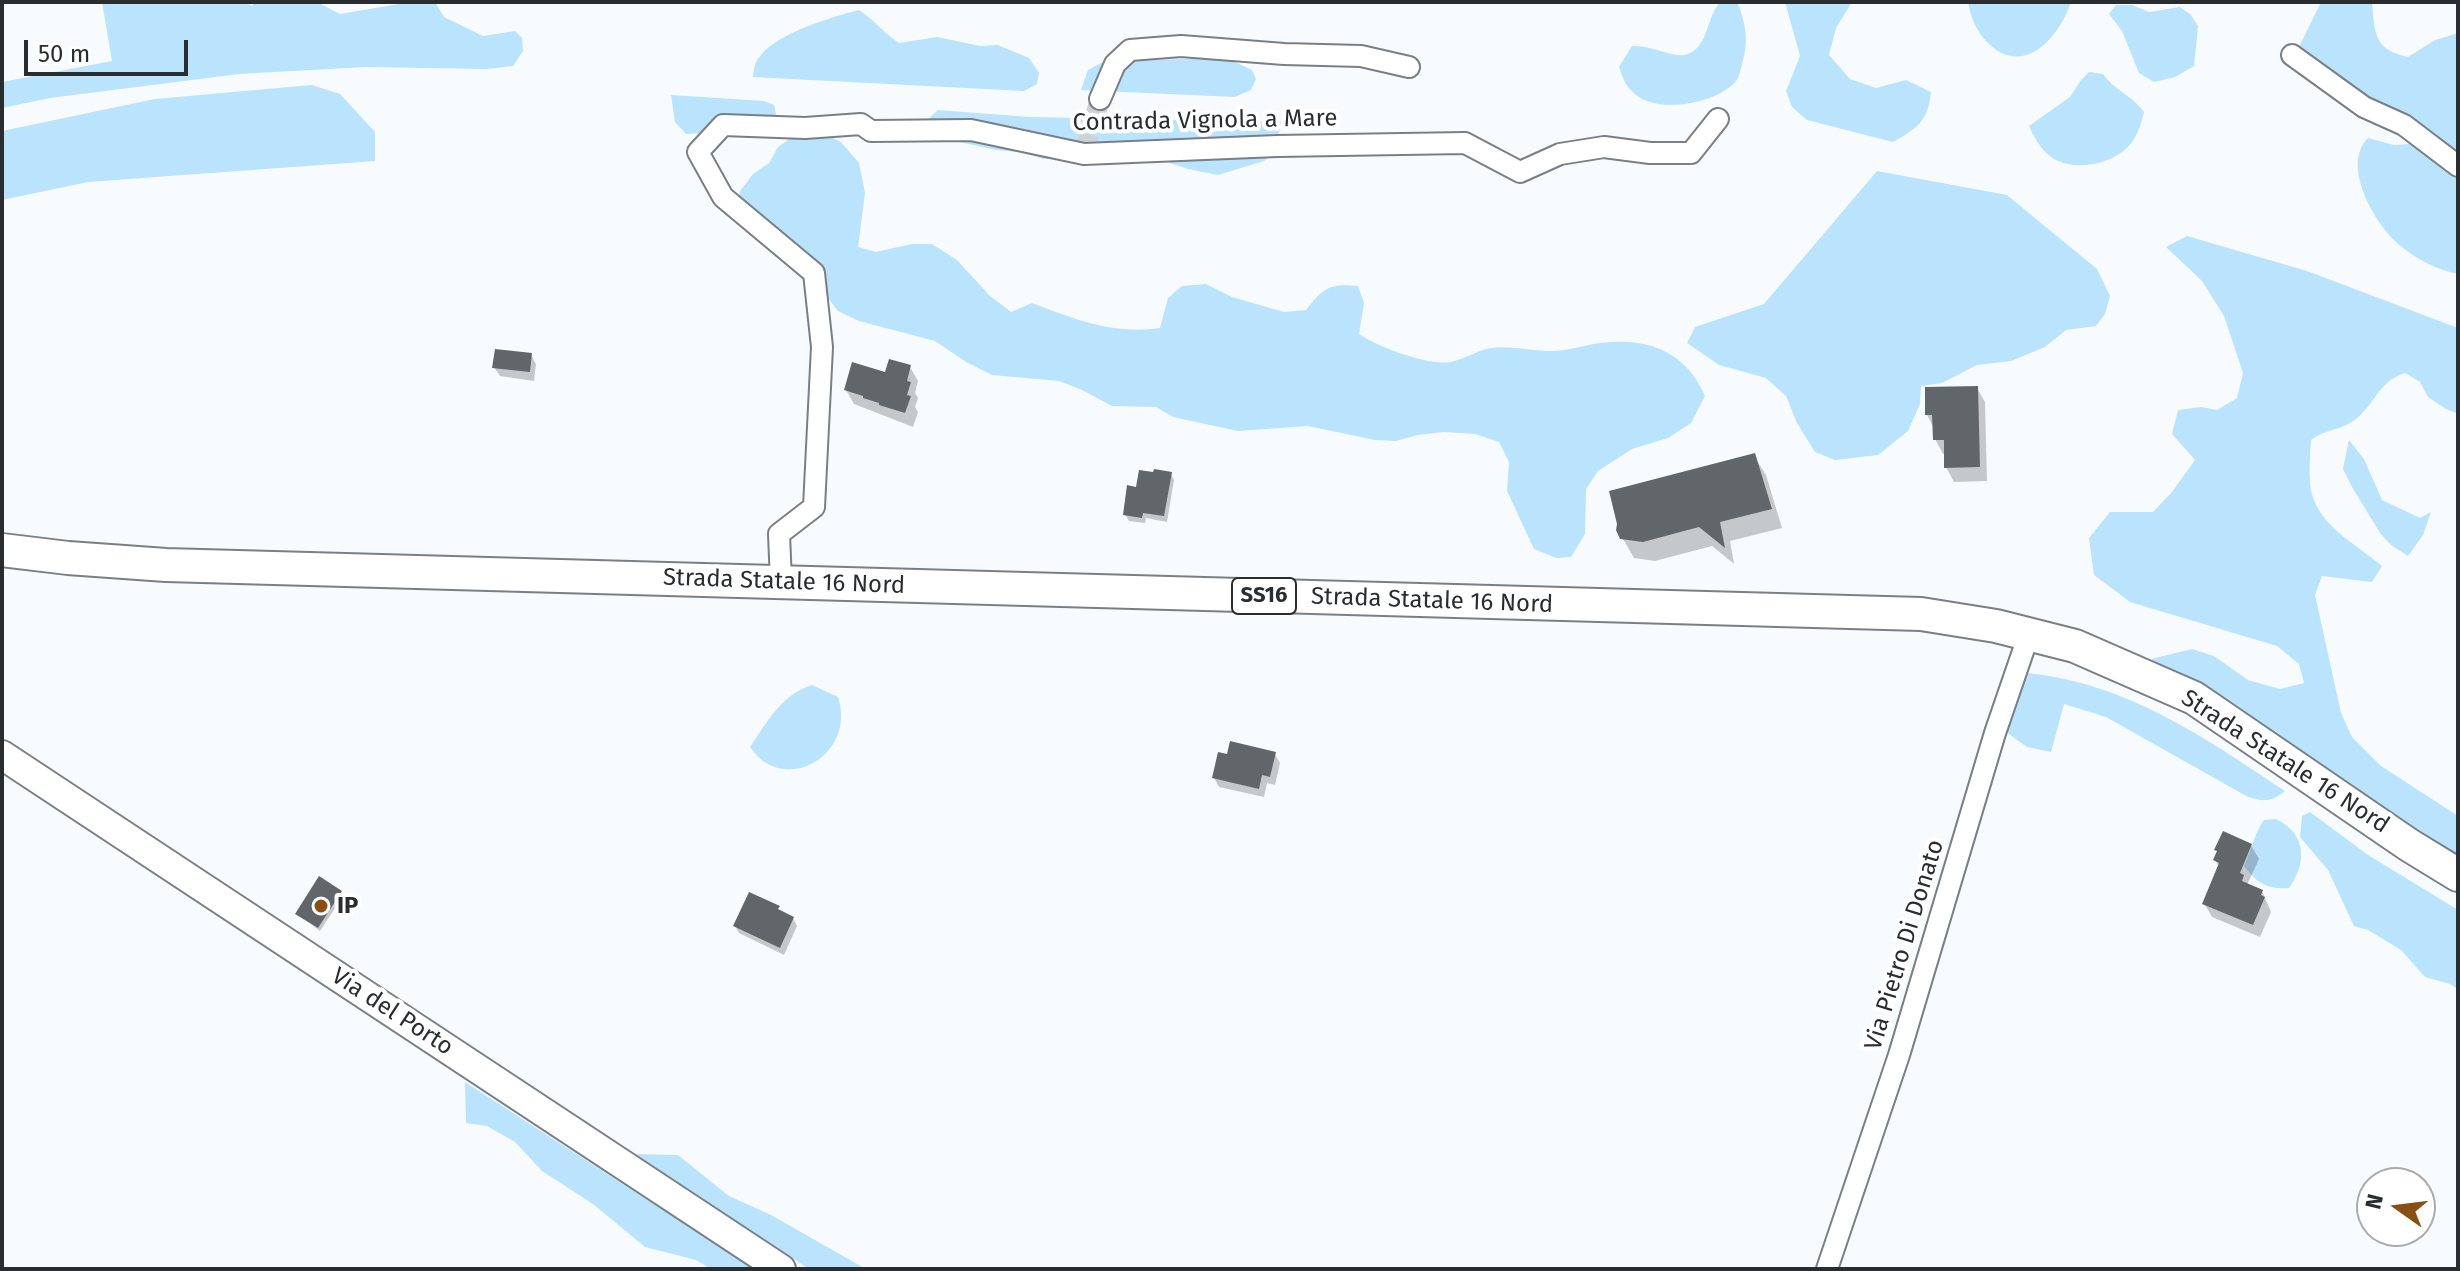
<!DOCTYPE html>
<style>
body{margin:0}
#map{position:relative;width:2460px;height:1271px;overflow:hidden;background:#f7fbfe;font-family:"Fira Sans",sans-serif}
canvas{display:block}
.frame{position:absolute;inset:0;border:4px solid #2a2d2f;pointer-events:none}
.north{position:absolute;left:2356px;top:1167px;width:80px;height:80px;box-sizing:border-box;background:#fff;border:2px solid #aaabac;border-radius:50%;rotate:284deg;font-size:22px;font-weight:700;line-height:32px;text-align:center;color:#2a2d2f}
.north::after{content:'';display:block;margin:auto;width:28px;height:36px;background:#8d4e13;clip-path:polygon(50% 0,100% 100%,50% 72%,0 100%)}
.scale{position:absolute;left:24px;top:40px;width:164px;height:36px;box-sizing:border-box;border:4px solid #2a2d2f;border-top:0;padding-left:10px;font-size:24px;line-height:28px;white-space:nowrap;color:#2a2d2f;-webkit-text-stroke:6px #fff;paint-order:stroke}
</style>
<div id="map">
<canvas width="2460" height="1271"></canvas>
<div class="frame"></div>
<div class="north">N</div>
<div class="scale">50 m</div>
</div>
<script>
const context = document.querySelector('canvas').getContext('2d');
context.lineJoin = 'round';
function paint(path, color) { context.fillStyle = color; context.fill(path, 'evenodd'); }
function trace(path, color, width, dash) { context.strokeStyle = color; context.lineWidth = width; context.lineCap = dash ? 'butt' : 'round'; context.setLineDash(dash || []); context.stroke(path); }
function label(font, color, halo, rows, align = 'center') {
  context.font = font + ' "Fira Sans",sans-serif'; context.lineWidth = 8; context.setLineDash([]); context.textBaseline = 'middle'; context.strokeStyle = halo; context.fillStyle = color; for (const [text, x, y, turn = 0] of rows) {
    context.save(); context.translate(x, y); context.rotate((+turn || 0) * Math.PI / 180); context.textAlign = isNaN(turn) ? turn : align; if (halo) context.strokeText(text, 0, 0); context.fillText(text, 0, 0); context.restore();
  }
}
paint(new Path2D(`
 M 102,2 L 245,2 L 252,6 L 255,2 L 317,2 L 340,14 L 411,2 L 435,2 L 444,17 L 483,36 L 515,31 L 522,38 L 523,51 L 513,66 L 487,69 L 365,67 L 239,74 L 50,98 L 2,108 L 2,82 L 112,61 Z
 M 1720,2 L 1738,4 C 1746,25 1749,41 1742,64 C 1741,69 1739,77 1736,81 C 1718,103 1662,113 1639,97 C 1627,89 1623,80 1619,67 L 1632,46 C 1662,44 1687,73 1704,37 C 1710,24 1711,13 1720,2 Z
 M 1785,2 L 1852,2 L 1836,28 L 1829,55 L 1850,79 L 1876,88 L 1906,80 L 1931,92 C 1928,121 1918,128 1893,142 L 1807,120 L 1792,107 L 1786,91 L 1800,56 Z
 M 1968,2 L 2071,2 C 2059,38 2023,79 1987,42 C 1977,32 1970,16 1968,2 Z
 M 2321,2 L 2372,2 C 2375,34 2373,49 2408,57 L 2435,40 L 2458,33 L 2458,274 C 2438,270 2418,260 2402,247 C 2376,227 2340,166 2368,138 L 2394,145 L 2412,144 L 2419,130 L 2297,51 Z
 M 2116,5 L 2132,5 L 2149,12 L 2180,7 L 2190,14 L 2198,26 L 2194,66 L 2175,77 L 2154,82 L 2139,73 L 2122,31 L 2109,14 Z
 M 859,10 C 875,20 883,33 899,43 L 937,37 L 980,46 L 998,45 L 1029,58 L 1039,73 L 1037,84 L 1024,91 L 753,77 C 754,71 754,63 758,59 C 773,34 832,17 859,10 Z
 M 1226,58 L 1252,70 L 1256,79 L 1251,90 L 1235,97 L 1081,90 L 1088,70 L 1105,61 Z
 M 2089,72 L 2103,74 C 2115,91 2132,95 2144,112 C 2141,125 2137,137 2128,147 C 2110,165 2073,172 2051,157 C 2041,150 2034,137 2029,126 L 2070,97 L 2081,80 Z
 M 312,85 L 340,94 L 375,132 L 375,161 L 88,182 L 2,200 L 2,131 L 155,99 Z
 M 671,95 L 764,101 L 774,105 L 776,114 L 774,120 L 708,133 L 686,134 L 675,122 Z
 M 938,110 L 1029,117 L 1281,122 L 1275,153 L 1264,161 L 1218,175 L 1188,169 L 1158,159 L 1044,159 L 1020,152 L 996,150 L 964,143 L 945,136 L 928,119 Z
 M 795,135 L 826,135 L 841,142 L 859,163 L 865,193 L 858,247 L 876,252 L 912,244 L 932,244 L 957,260 L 989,295 L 1011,312 L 1032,303 C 1074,319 1114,335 1160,328 L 1168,298 L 1182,286 L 1206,284 L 1232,297 L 1284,312 L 1306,310 C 1323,288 1330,283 1358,286 L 1364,303 L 1359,334 C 1378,347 1428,366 1451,362 C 1465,359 1478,350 1491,348 C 1506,345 1535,351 1552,351 C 1568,351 1584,345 1600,343 C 1647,337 1686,351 1705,396 L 1691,423 L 1668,438 L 1632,449 L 1598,471 L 1586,489 L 1585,534 L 1571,557 L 1556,558 L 1534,549 L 1507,491 L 1509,462 L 1499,442 L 1475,434 L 1444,432 L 1418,435 L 1396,441 L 1375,440 L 1308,426 L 1238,431 L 1173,417 L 1156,407 L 1112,406 L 1082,390 L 1059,381 L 992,375 L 966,362 L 935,341 L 859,321 L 838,311 L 825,294 L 738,203 L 740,191 L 753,174 L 769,163 L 778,147 Z
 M 1877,171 L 2007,195 L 2097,269 L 2110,296 L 2105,314 L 2096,326 L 2066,330 L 2045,347 L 2011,361 L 1977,365 L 1942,383 L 1921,386 L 1920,404 L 1908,431 L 1878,455 L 1835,460 L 1815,452 L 1797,423 L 1786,396 L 1766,378 L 1719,365 L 1687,343 L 1695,327 L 1764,304 Z
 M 2187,236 L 2307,271 L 2458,328 L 2458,414 L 2446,409 L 2428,397 L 2420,382 L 2405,373 C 2376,382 2374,409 2350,423 C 2337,431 2325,429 2311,440 C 2310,455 2309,470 2310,484 C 2314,524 2355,543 2382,566 L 2372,582 L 2322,576 L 2315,595 L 2341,713 L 2352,737 L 2381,766 L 2458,816 L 2458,857 L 2401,823 L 2151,659 L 2192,649 L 2214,656 L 2248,680 L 2280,689 L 2304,683 L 2299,664 L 2277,646 L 2130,602 L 2094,575 L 2089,538 L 2110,512 L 2153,512 L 2172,492 L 2195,460 L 2172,434 L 2178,410 L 2201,407 L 2217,410 L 2237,398 L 2243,373 L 2224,316 L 2202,281 L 2166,247 Z
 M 2349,440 L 2364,459 L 2382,500 L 2420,518 L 2431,512 L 2423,535 L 2408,556 L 2391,545 L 2380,533 L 2352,487 L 2343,469 Z
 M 2028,673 C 2128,684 2204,737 2285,791 C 2272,802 2264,802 2248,797 L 2106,717 L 2064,704 L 2051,752 L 2027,747 L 2002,729 L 2018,684 Z
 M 812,685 L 838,697 C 857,756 783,797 750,747 C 768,721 781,695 812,685 Z
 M 2310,812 L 2368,855 L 2458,910 L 2458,989 L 2450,984 L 2425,977 L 2401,950 L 2368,930 L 2354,926 L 2328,870 L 2300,837 L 2302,816 Z
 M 2276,819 C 2307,834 2307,863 2289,888 C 2267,890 2256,882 2244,866 C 2252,850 2254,834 2264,820 Z
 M 465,1082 L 754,1269 L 711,1269 L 696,1260 L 645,1247 L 593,1204 L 542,1171 L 515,1142 L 487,1126 L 466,1123 Z
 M 634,1154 L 678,1155 L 729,1196 L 771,1215 L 866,1269 L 809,1269 Z`), '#bae3fe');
paint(new Path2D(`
 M 531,355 L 536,364 L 534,381 L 500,376 L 494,367 Z
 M 910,367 L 918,381 L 915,393 L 918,398 L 915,407 L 918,412 L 913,427 L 854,404 L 846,390 Z
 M 1977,388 L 1985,402 L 1987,481 L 1954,482 L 1946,467 L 1946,454 L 1943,454 L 1935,439 L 1934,428 L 1927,415 Z
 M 1754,456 L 1766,475 L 1782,528 L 1730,541 L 1734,564 L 1712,546 L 1655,561 L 1634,558 L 1618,530 Z
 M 1171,474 L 1174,480 L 1167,522 L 1146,518 L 1145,523 L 1129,521 L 1125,514 L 1137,489 Z
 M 1275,754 L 1280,763 L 1275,785 L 1267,783 L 1264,797 L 1219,787 L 1214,778 Z
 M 2251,845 L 2259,859 L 2247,885 L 2262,891 L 2271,912 L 2260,937 L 2212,917 L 2204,903 L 2219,867 L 2215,860 Z
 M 340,892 L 343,896 L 320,931 L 298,914 Z
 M 793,918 L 797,926 L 784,955 L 739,933 L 735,926 Z`), '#0003');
paint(new Path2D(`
 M 495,349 L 532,353 L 530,372 L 492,368 Z
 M 889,359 L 911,365 L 907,381 L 911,382 L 907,395 L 911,396 L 905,413 L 879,405 L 879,403 L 863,398 L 863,396 L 844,390 L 852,362 L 885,372 Z
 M 1978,386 L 1980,467 L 1944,468 L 1944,440 L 1933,440 L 1932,415 L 1925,415 L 1925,387 Z
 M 1755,453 L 1772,509 L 1720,522 L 1725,548 L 1699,527 L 1643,542 L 1620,539 L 1616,530 L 1617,524 L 1609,491 Z
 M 1154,469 L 1172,472 L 1164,516 L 1143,513 L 1142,518 L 1123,515 L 1127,485 L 1136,487 L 1139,470 L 1153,472 Z
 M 1230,741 L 1276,752 L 1270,777 L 1262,775 L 1259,789 L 1212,778 L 1218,752 L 1227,754 Z
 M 2223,831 L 2252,844 L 2240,873 L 2244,875 L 2242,881 L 2263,890 L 2261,895 L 2265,897 L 2253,925 L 2202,904 L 2219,863 L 2213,860 L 2217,851 L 2214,850 Z
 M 319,876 L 342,891 L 318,928 L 295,914 Z
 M 749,892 L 780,906 L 778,909 L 794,917 L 780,948 L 733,926 Z`), '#60666a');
trace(new Path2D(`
 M 1084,154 L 1100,99`), '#ced2d5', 20, [20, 10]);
const street = new Path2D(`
 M 2292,55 L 2364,107 L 2404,125 L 2458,166
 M 1100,99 L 1115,64 L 1130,50 L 1181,46 L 1284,54 L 1361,56 L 1409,67
 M 781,582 L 779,534 L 814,507 L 822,347 L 814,273 L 723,197 L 698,152 L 723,125 L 805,128 L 861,124 L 871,131 L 971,130 L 1084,154 L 1277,146 L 1465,143 L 1520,172 L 1560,154 L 1604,147 L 1650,153 L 1691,153 L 1718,119
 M 1827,1269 L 1899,1055 L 1995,733 L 2029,634`);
const secondary = new Path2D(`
 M 2,755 L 781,1269`);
const primary = new Path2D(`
 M 2,550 L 68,558 L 166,565 L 1921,614 L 1996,626 L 2075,646 L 2194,698 L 2409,845 L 2458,875`);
trace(street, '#797f84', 24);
trace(secondary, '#797f84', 32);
trace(primary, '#797f84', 36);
trace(street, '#fff', 20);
trace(secondary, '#fff', 28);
trace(primary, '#fff', 32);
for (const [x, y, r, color] of [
 [321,906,8,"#8d4e13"]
]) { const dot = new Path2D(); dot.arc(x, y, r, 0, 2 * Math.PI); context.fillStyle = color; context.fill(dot); trace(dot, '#fff', 3); }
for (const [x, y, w] of [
 [1264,596,64]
]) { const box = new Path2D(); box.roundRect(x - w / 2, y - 18, w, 36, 6); context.fillStyle = '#fff'; context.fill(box); trace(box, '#2a2d2f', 2); }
label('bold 22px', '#2a2d2f', null, [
 ["SS16",1264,596]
]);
label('24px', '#2a2d2f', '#fff', [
 ["Contrada Vignola a Mare",1205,121,-1],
 ["Strada Statale 16 Nord",784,582,2],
 ["Strada Statale 16 Nord",1432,601,2],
 ["Strada Statale 16 Nord",2285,762,33],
 ["Via Pietro Di Donato",1905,945,-73],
 ["Via del Porto",392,1012,33]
]);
label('bold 24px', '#2a2d2f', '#fff', [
 ["IP",337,906]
], 'left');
</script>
